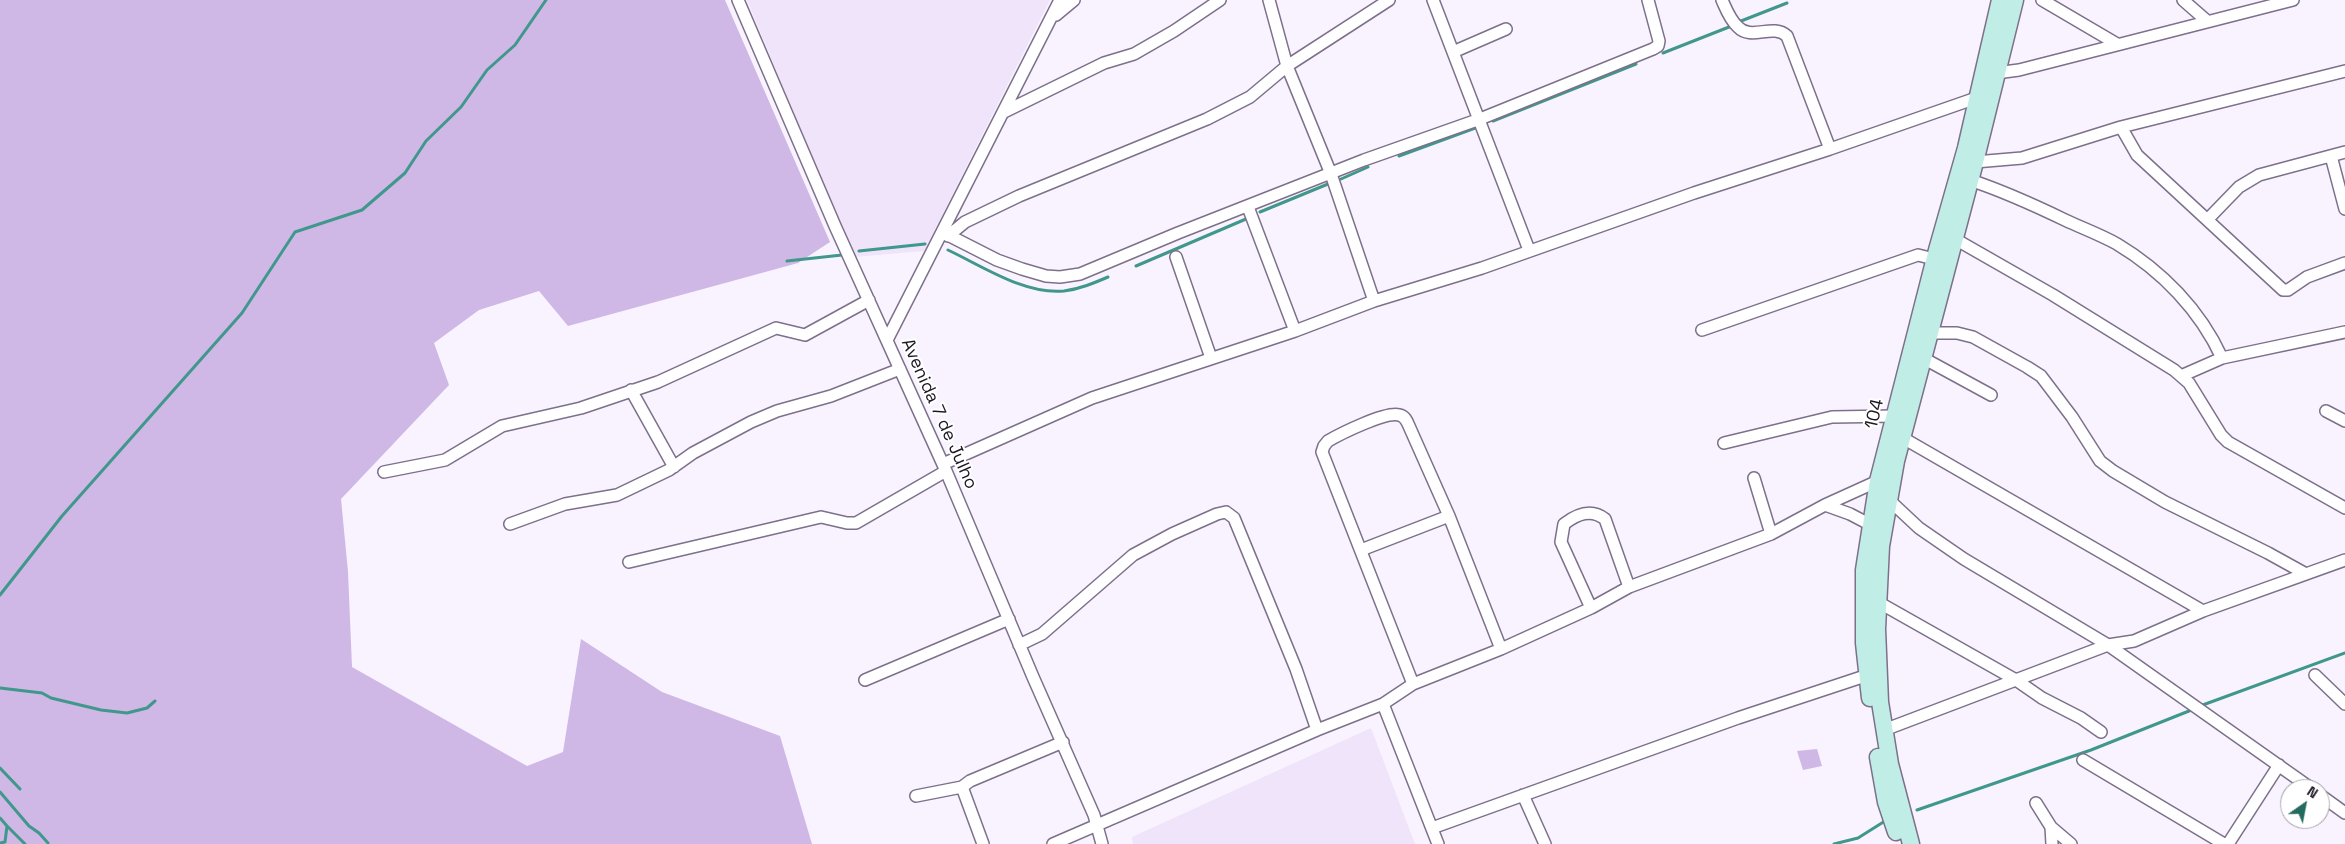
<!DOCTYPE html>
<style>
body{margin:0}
#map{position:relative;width:2345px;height:844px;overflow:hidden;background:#f9f3ff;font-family:"Space Grotesk",sans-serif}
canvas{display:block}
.north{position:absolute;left:2280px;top:779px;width:50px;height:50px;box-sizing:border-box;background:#fff;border:1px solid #a4a2a6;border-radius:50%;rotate:33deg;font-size:14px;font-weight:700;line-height:20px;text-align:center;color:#1c1721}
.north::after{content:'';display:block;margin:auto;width:18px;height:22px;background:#246a5e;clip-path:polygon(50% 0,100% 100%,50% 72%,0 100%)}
</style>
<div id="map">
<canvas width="2345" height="844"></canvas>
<div class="north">N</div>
</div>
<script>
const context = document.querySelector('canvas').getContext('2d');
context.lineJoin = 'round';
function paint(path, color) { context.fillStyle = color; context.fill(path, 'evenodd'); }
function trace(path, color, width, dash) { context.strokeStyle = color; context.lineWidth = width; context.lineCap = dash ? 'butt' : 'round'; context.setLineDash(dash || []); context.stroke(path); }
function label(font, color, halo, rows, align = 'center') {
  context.font = font + ' "Space Grotesk",sans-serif'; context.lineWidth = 4; context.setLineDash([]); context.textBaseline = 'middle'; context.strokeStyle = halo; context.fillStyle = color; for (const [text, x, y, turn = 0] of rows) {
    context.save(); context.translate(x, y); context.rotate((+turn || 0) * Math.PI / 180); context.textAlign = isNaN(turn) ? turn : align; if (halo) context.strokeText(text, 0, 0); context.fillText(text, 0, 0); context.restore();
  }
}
paint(new Path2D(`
 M 747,0 L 1050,0 L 924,251 L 854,257 Z
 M 1371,728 L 1415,844 L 1133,844 L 1132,837 Z`), '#efe4fa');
paint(new Path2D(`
 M 0,0 L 725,0 L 830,242 L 798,263 L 568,326 L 539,291 L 479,310 L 434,343 L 449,385 L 341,499 L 348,572 L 352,667 L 527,766 L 563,752 L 581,639 L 662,692 L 780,736 L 812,844 L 0,844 Z
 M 1817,749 L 1822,766 L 1803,770 L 1797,751 Z`), '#cfb7e6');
trace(new Path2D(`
 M 1741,21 L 1787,3
 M 1663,53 L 1729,27
 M 1493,121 L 1636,64
 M 1399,156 L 1478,127
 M 1341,179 L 1368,167
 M 1260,212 L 1328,184
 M 948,250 C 982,266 1025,295 1064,291 C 1080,289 1094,283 1108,277
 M 859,251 L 925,244
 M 787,261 L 842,255
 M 1136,266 L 1246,219
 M 0,595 L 62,516 L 242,313 L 295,232 L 362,210 L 405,173 L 426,141 L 461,107 L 487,70 L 515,45 L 546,0
 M 0,688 L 42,693 L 51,698 L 101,710 L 127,713 L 147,708 L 155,701
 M 2200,706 L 2345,653
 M 0,768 L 20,789
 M 0,792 L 29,826 L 39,833 L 48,843
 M 1917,810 L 2091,750 L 2194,709
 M 0,818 L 7,826 L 5,842 L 0,843
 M 7,826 L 25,844
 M 1834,844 L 1858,838 L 1885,821`), '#40978b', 3);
const street = new Path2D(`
 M 738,0 L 835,226 L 946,471 L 1033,677 L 1094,815 L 1102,844
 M 1269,0 L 1287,66 L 1331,174 L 1374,301
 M 1433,0 L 1529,250
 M 1722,0 C 1726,9 1730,20 1738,27 C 1751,41 1773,23 1787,36 L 1830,149
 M 2042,0 L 2117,44
 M 2183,0 L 2207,21
 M 1056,15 L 1074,0
 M 1453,52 L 1506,29
 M 1996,73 L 2019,70 L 2293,0
 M 1004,112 L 1104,63 L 1134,54 L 1174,31 L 1220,0
 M 2121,127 L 2345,71
 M 2331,156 L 2345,209
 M 1975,162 L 2022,158 L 2121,127 L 2137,155 L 2283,290 L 2288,290 L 2307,277 L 2345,263
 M 1970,180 C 2003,191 2034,205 2065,220 C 2082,228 2101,235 2117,244 C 2162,271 2200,310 2222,358
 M 1248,207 L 1295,331
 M 2208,219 L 2239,187 L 2259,175 L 2345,152
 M 942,232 L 997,260 L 1022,269 L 1046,276 L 1060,277 L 1080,274 L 1178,233 L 1364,160 L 1480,119 L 1653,49 L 1658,46 L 1659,41 L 1648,0
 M 948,236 L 965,222 L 1019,196 L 1207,119 L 1250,97 L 1287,66 L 1389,0
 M 1955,239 L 2053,295 L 2174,370 L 2189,383 L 2221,435 L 2228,442 L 2345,508
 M 1176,257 L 1211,358
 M 1702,330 L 1918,255 L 1942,261
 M 1930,333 L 1957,333 L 1973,337 L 2027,367 L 2041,376 L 2072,417 L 2100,461 L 2113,471 L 2165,502 L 2268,553 L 2306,574
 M 887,340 L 1060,0
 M 1923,358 L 1991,395
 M 2181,376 L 2222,358 L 2345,332
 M 631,390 L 674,467
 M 2326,411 L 2345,421
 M 1903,438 L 2203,611
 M 1724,443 L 1832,417 L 1895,416
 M 943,464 L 1092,398 L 1295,331 L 1374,301 L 1482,268 L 1694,193 L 1830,149 L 1982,96
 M 384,472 L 445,460 L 502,426 L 581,408 L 658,382 L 776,328 L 805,335 L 869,300
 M 1754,478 L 1771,534
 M 1888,499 L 1919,528 L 1964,559 L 2108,645 L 2312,789
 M 1825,505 L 1850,514 L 1871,525
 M 510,524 L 565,504 L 617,495 L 669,470 L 693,453 L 751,422 L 777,411 L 831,396 L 900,369
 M 1361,550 L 1449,516
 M 629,562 L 821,517 L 847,523 L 856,523 L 946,471
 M 1878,602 L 2016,680 L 2042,698 L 2081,718 L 2101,732
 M 1591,608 L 1561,542 L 1564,524 C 1577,514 1591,508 1605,519 L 1629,587
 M 1019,645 L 1042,634 L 1133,555 L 1172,534 L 1217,514 L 1226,512 L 1234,518 L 1296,669 L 1317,730
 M 2315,675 L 2345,704
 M 865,680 L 1009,619
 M 1413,684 L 1322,452 L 1324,446 L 1328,441 C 1340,434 1386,411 1399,415 C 1405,416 1407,421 1409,426 L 1449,516 L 1501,649
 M 1383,704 L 1413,684 L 1501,649 L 1591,608 L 1629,587 L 1771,534 L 1825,505 L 1878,481 L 1882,482
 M 1884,730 L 2108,645 L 2134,641 L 2203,611 L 2345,560
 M 2083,760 L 2224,844
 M 962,787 L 983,844
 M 1523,795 L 1545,844
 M 2320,795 L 2345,813
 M 916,796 L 962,787 L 970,781 L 1063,742
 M 2036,803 L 2051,827 L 2071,844
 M 2051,827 L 2052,844
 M 1432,828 L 1738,718 L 1868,675 L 1874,675
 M 1053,844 L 1317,730 L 1383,704 L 1438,844
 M 2228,844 L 2279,765`);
const secondary = new Path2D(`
 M 1870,698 L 1864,643 L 1864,570 L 1878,481 L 1937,250 L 1966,148 L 2000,0
 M 1878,757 L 1886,802 L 1896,832
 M 1911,844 L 1890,764 L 1880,702 L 1877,629 L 1881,546 L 1896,461 L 1975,162 L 2015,0`);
trace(street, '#7d708b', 14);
trace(secondary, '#7d708b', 19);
trace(street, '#fff', 11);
trace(secondary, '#c0eee7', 16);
label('18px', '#1c1721', '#fff', [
 ["Avenida 7 de Julho",939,414,66],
 ["104",1875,414,-77]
]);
</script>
